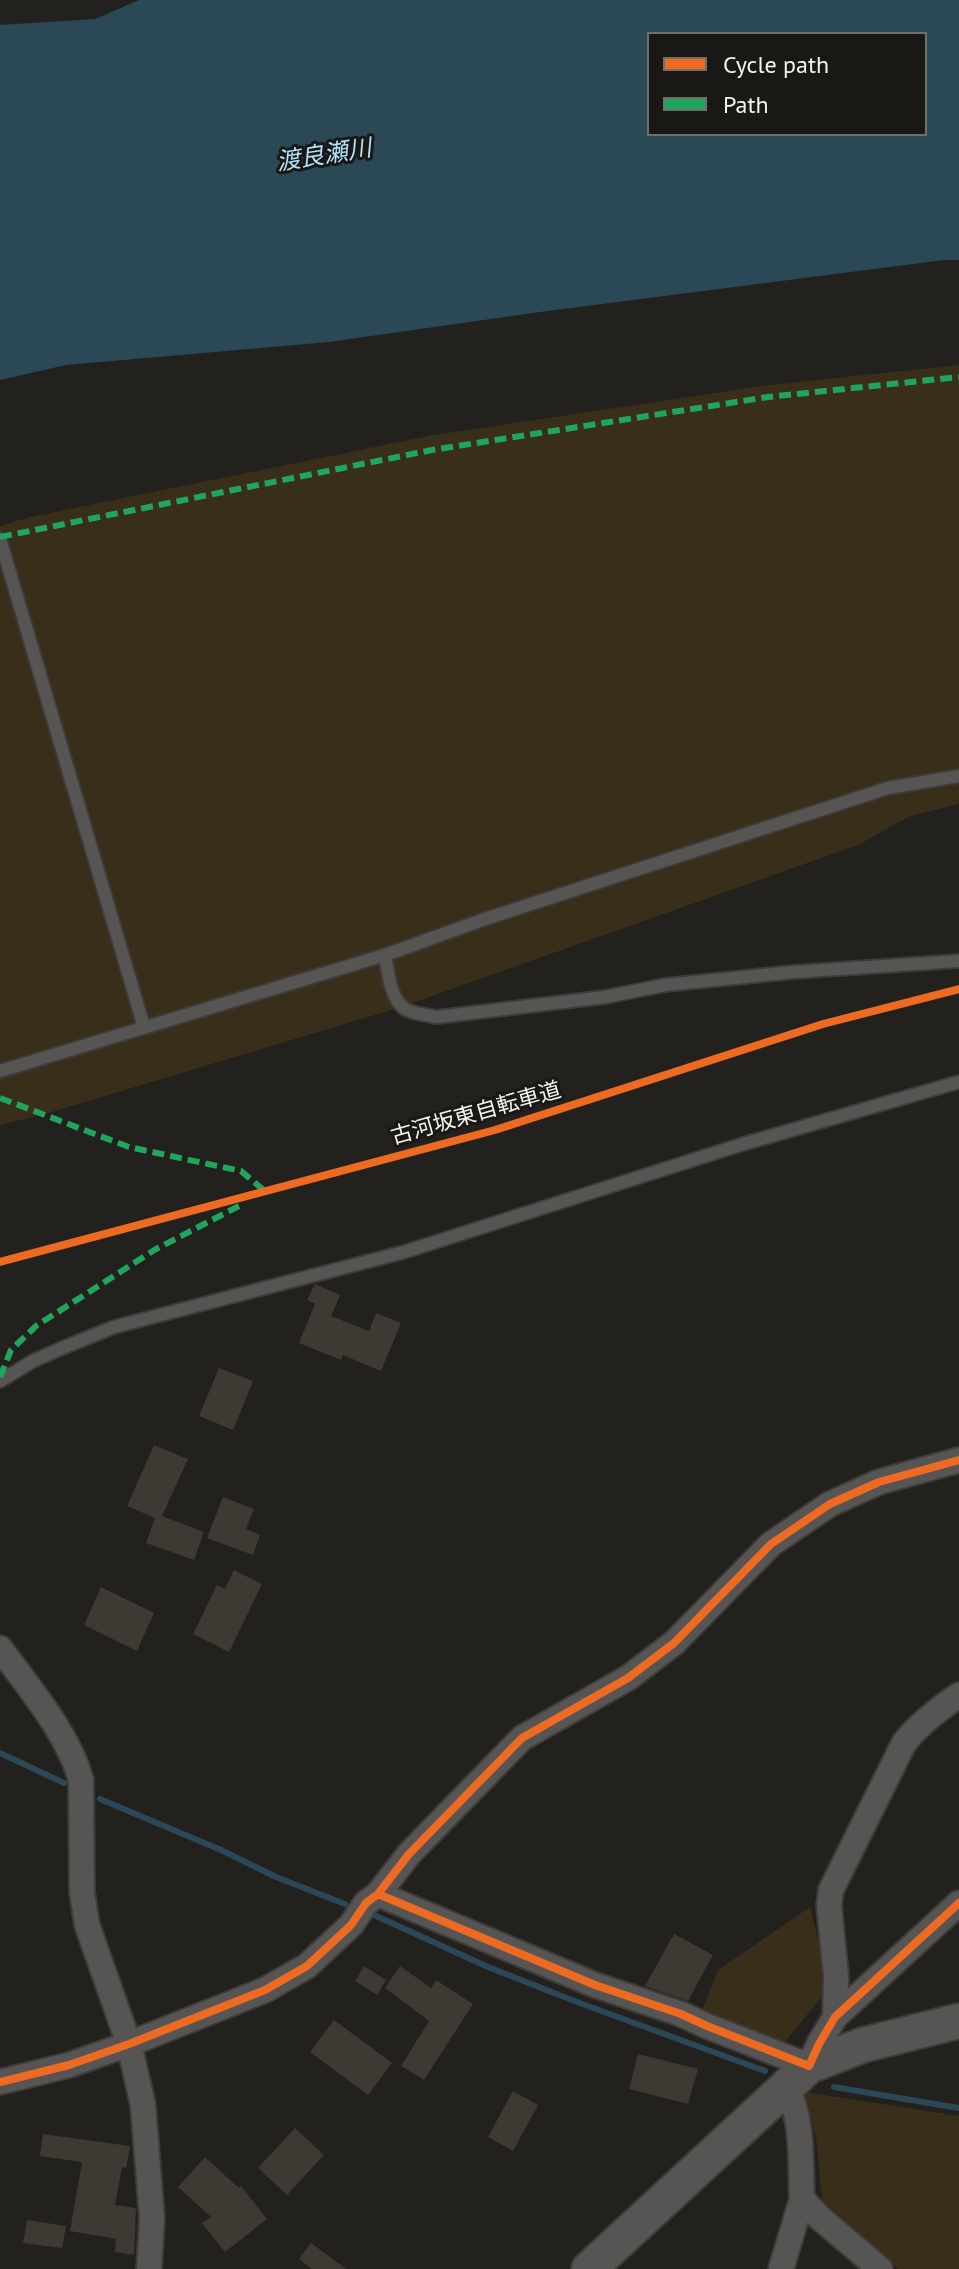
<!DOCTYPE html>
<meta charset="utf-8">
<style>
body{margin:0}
#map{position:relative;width:959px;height:2269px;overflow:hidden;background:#23211e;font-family:"PT Sans",sans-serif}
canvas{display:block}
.legend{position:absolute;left:647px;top:32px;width:280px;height:104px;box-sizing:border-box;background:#1a1814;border:2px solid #716f6c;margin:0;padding:10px 14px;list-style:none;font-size:24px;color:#f4f2ef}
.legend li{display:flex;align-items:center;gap:16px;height:40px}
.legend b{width:40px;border:2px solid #716f6c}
</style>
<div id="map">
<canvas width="959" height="2269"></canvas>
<ul class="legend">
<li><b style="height:10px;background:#ed6a23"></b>Cycle path</li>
<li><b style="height:10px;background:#20a55d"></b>Path</li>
</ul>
</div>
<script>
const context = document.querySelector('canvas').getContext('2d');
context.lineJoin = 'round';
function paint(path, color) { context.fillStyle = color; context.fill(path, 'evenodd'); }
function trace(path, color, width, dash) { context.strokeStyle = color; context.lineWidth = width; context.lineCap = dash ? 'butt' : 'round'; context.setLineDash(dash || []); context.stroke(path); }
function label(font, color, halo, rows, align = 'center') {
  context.font = font + ' "PT Sans","Noto Sans JP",sans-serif'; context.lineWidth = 6; context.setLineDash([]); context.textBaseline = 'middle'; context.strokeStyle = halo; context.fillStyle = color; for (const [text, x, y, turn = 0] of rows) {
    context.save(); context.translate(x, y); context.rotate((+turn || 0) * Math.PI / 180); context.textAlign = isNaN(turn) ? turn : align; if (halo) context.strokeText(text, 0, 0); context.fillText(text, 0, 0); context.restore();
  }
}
paint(new Path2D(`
 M 959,365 L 959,804 L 910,816 L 858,845 L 401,1007 L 45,1114 L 0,1125 L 0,526 L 30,517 L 434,435 L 769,385 Z
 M 810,1907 L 823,1961 L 825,1993 L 783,2044 L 701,2013 L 718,1970 Z
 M 805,2092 L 959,2116 L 959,2269 L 898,2269 L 822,2200 L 816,2137 Z`), '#392e1a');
paint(new Path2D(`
 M 139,0 L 959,0 L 959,260 L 944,260 L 540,312 L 329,342 L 66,365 L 0,380 L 0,25 L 95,19 ZM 649,34 L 925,34 L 925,134 L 649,134 Z`), '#2b4856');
trace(new Path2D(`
 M 0,1753 L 64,1783
 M 100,1799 L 221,1850 L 276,1877 L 345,1904
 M 374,1915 L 488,1967 L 577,2002 L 765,2071
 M 834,2087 L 959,2108`), '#2b4856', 6);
paint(new Path2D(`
 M 315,1284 L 340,1295 L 331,1316 L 369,1331 L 376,1313 L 401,1323 L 381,1371 L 343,1355 L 341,1360 L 299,1343 L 315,1304 L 307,1300 Z
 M 219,1368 L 253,1381 L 233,1430 L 199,1416 Z
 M 154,1445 L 188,1459 L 162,1516 L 204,1532 L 194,1560 L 146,1543 L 155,1518 L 127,1506 Z
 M 223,1497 L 254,1509 L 246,1529 L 260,1535 L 253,1555 L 207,1538 Z
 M 234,1570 L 262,1584 L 229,1652 L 193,1634 L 217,1585 L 225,1589 Z
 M 101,1587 L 154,1613 L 137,1651 L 84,1625 Z
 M 674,1934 L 713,1955 L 688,2001 L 645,1986 Z
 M 364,1966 L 386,1980 L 377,1995 L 355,1981 Z
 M 400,1966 L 431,1988 L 436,1980 L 473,2004 L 424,2080 L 401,2066 L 429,2021 L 385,1988 Z
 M 334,2020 L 392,2063 L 368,2095 L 310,2052 Z
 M 638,2054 L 698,2069 L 688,2104 L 629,2089 Z
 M 513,2091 L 538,2105 L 513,2151 L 488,2137 Z
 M 295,2128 L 324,2155 L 287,2195 L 258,2168 Z
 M 43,2134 L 130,2146 L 126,2168 L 122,2167 L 115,2205 L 136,2208 L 134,2255 L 115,2252 L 116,2239 L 70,2231 L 82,2162 L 40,2156 Z
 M 205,2157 L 239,2188 L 241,2186 L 267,2219 L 225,2252 L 202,2223 L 211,2217 L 178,2187 Z
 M 27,2220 L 66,2226 L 62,2248 L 23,2243 Z
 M 311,2243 L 346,2269 L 312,2269 L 299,2259 Z`), '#3d3933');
const lane = new Path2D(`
 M 0,539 L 144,1027
 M 385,955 C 388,971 390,999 405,1009 C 414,1014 426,1015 437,1017 L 605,997 L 665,985 L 794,972 L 959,961
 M 0,1071 L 385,955 L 485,919 L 888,788 L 959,776
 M 0,1381 L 33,1361 L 60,1349 L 114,1327 L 404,1252 L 743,1144 L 959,1082`);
const street = new Path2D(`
 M 0,1648 C 29,1688 68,1733 81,1780 L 82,1892 L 87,1925 L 129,2044 L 143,2105 L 152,2218 L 149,2269
 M 378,1894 L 595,1985 L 681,2014 L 707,2026 L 809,2066 L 819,2044 L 835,2017 L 959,1903
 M 835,2017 L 836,1976 L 829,1905 L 831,1890 L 904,1743 C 920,1723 938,1710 959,1695
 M 0,2082 L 69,2065 L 129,2044 L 265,1990 L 307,1966 L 351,1925 L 366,1903 L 378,1894 L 409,1854 L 522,1738 L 628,1678 L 674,1643 L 771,1544 L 830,1504 L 879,1482 L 959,1460
 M 786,2086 C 804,2121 800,2160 802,2199 L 820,2218 L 880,2269
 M 781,2269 L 802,2199`);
const secondary = new Path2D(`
 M 589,2269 L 809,2066 L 863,2045 L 959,2021`);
trace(lane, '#3e3c3a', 16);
trace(street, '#3e3c3a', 28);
trace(secondary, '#3e3c3a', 38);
trace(lane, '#565554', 12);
trace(street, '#565554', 24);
trace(secondary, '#565554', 34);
trace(new Path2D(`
 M 0,537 L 432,450 L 768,397 L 959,377
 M 0,1098 L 129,1147 L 241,1171 L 266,1192 L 264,1193
 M 0,1377 L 11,1350 L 36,1326 L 156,1249 L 239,1206`), '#20a55d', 6, [12, 6]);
trace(new Path2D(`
 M 0,1262 L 495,1130 L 823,1024 L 959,989
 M 378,1894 L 595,1985 L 681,2014 L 707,2026 L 809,2066 L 819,2044 L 835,2017 L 959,1903
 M 0,2082 L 69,2065 L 129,2044 L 265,1990 L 307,1966 L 351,1925 L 366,1903 L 378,1894 L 409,1854 L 522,1738 L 628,1678 L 674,1643 L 771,1544 L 830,1504 L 879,1482 L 959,1460`), '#ed6a23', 8);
label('22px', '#f4f2ef', '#1a1814', [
 ["古河坂東自転車道",476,1114,-16]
]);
label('italic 24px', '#b0e1fa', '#1a1814', [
 ["渡良瀬川",324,156,-9]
]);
</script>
